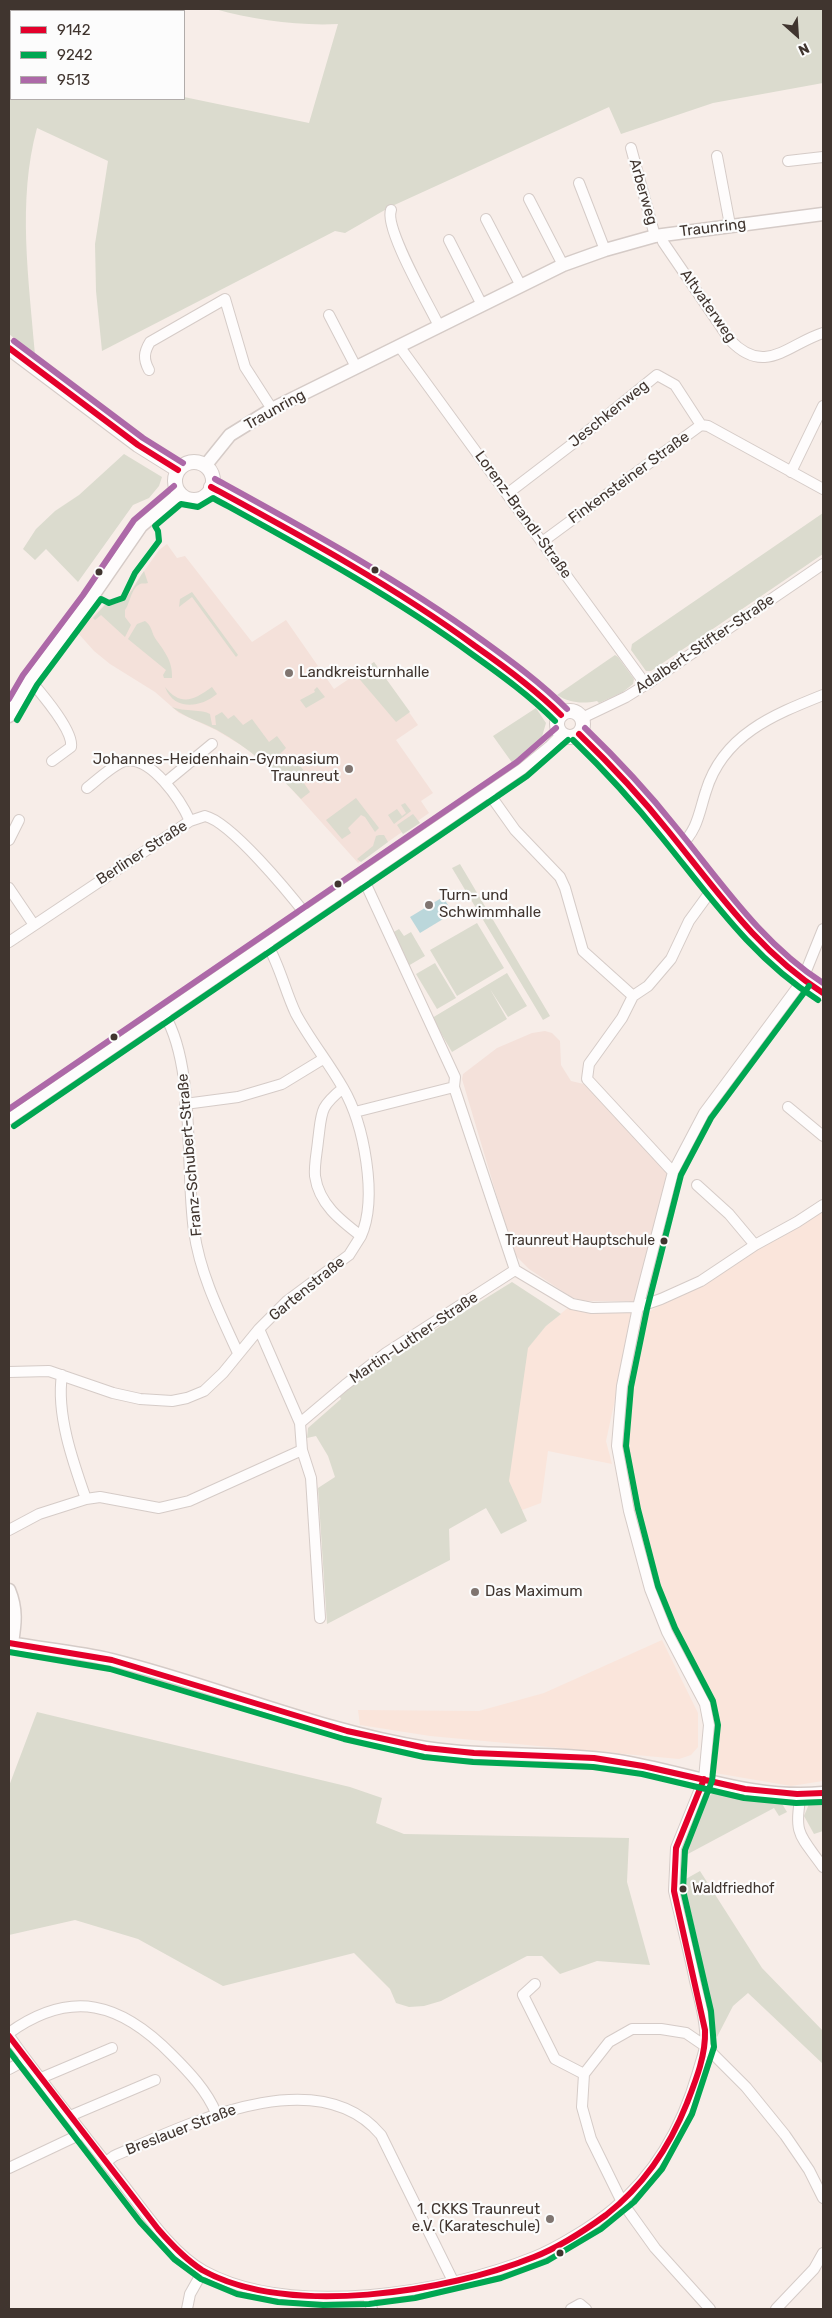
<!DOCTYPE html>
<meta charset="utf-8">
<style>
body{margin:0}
#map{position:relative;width:832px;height:2318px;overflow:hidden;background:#f7ede8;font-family:Rubik,sans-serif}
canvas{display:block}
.frame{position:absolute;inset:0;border:10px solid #40352f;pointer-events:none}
.legend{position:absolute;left:10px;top:10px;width:175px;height:90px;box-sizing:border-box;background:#fcfcfc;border:1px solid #b1acaa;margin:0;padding:6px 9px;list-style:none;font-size:15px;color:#40352f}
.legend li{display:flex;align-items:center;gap:10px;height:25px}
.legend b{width:25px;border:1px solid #b1acaa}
.north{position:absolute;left:772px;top:10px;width:50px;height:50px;-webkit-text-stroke:4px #fcfcfc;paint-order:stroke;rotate:154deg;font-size:14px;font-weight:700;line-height:20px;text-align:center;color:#40352f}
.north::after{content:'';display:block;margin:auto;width:18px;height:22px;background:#40352f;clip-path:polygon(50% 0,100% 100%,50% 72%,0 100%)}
</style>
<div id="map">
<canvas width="832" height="2318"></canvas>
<div class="frame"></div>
<ul class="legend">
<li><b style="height:6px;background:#e4002b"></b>9142</li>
<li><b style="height:6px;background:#00a651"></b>9242</li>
<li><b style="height:6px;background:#ad69a8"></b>9513</li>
</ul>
<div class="north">N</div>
</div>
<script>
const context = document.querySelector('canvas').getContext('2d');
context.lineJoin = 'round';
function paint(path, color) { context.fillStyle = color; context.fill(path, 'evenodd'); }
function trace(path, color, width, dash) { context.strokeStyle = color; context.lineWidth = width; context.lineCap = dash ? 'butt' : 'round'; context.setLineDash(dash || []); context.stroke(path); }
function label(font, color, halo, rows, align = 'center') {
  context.font = font + ' Rubik,sans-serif'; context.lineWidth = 4.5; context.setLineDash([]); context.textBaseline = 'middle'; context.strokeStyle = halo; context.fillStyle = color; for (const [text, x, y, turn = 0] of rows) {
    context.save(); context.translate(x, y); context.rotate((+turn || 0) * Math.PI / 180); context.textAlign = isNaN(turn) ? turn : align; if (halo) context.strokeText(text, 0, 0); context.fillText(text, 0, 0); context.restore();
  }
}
paint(new Path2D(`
 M 823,1204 L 823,1781 L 791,1786 L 715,1773 L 710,1708 L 660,1614 L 629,1511 L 622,1386 L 644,1315 Z
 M 570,1306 L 634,1312 L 606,1441 L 612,1464 L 548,1451 L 541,1503 L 503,1517 L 527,1348 L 546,1326 Z
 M 662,1640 L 698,1713 L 698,1747 L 691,1755 L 679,1759 L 430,1736 L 360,1725 L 358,1710 L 479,1711 L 544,1693 Z`), '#fae5db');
paint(new Path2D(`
 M 167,544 L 177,558 L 185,556 L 252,642 L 286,620 L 334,689 L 374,662 L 418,725 L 396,740 L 433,793 L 421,801 L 429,813 L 358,863 L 287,784 L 249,750 L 216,730 L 179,713 L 155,692 L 110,664 L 94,651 L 77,632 L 104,605 L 116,604 L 123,601 L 159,550 Z
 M 545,1031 L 552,1033 L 560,1041 L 561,1065 L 571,1081 L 588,1085 L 673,1172 L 638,1307 L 628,1301 L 584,1301 L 571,1297 L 529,1269 L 514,1254 L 462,1079 L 463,1074 L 497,1048 L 532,1033 Z`), '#f4e1da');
paint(new Path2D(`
 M 215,9 L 823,9 L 823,83 L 713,103 L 621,134 L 609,107 L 390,207 L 345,233 L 335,231 L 102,351 L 96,291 L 95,244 L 108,161 L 37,128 C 17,201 29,280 35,355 L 9,334 L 9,22 L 11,23 L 11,99 L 184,99 L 184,97 L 309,123 L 338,24 C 298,26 254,20 215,9 Z
 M 124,454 L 162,477 L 159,486 L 149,498 L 133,505 L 78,582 L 46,549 L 35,560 L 23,549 L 36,529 L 55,511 L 79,495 Z
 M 823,513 L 823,554 L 651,671 L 646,671 L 631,650 L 632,644 Z
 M 144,571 L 148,583 C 145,584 142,583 140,584 C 131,588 130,604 125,610 L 125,617 L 131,625 L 125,637 L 101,615 L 95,620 L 93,618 L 105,605 C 129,605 131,589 144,571 Z
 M 192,592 L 238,655 L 236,657 L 192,597 L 179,607 L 180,599 Z
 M 145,621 C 152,626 151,631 155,638 C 164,651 173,661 172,678 L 164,678 L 163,675 L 166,670 L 128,639 L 137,624 Z
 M 615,655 L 618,657 L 634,679 L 633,684 L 623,692 L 599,703 L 597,701 C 582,704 570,703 557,695 Z
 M 374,662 L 410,712 L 396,722 L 356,675 Z
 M 165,687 C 181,707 194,700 212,687 L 217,694 C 200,708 174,711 165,687 Z
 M 317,687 L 325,697 L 306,708 L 300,700 L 315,692 L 314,690 Z
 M 172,707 C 184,712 203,709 210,714 L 212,725 L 216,725 L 215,716 L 222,712 L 228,719 L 234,715 L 243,725 L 252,719 L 269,742 L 277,736 L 286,748 L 279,755 L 287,765 L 295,759 L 307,775 L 301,779 L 310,792 L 301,799 C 276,772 249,748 217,730 C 202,722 185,718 172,707 Z
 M 536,708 L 546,723 L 541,740 L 513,764 L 493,736 Z
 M 356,798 L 379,828 L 375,832 L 365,817 L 361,815 L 348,828 L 351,833 L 342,839 L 326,820 Z
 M 405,803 L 411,811 L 394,824 L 388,815 L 397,809 L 402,816 L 406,813 L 401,805 Z
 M 413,814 L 420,823 L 403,834 L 397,825 Z
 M 379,835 L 384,835 L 388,842 L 361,862 L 357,859 L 373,846 L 376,836 Z
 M 460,864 L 550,1016 L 543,1020 L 452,868 Z
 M 477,923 L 504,968 L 457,996 L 430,950 Z
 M 399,929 L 404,936 L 411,932 L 425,956 L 408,966 L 392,933 Z
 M 435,963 L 456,998 L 437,1009 L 416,974 Z
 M 507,973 L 527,1006 L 508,1017 L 490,989 L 507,1019 L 452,1052 L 432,1018 Z
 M 512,1282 L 561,1314 L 546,1326 L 528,1348 L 509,1481 L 527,1521 L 501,1534 L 486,1508 L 449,1529 L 450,1560 L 327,1624 L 318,1488 L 335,1477 L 328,1456 L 316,1436 L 307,1438 L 308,1428 L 341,1399 L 339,1395 L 373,1368 Z
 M 37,1712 L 350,1787 L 382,1798 L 376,1823 L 404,1834 L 629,1838 L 627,1882 L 650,1965 L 597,1961 L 560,1974 L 542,1956 L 527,1956 L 441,2001 L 424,2006 L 409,2007 L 396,2003 L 390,1989 L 354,1953 L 223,1986 L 138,1939 L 75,1920 L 9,1935 L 9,1786 Z
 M 719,1790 L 770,1798 L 781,1802 L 787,1812 L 779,1816 L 774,1808 L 686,1855 C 687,1834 698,1798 719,1790 Z
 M 823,1800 L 823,1831 L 814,1834 L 804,1816 L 809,1804 Z
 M 700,1871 L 762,1968 L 823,2031 L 823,2064 L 748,1993 L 733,2006 L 717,2037 L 712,2032 L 710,1999 L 684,1880 Z`), '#dbdbce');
paint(new Path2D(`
 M 443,897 L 453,913 L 420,933 L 410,917 Z`), '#bbd7db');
const minor = new Path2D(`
 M 631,148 L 655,236
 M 717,156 L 730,225
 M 788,161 L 823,157
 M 579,183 L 605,250
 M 529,199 L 563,265
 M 391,210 C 384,228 429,305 439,326
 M 486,219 L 521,286
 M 662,235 L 663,242 L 730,340 C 765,377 788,344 823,333
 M 449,240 L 482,305
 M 329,315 L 356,367
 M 399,346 L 646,685
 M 149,370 C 143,359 144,352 150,342 L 225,299 L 245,367 L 272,409
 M 791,472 L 823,406
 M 507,494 L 571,445 L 657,375 L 675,385 L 701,425
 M 542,542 L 701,425 L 708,426 L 823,489
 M 30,680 C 41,693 74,731 71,747 L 52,761
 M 582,718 L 626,697 L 647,684 L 823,564
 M 166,782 L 212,744
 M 87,788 C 96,781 114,764 125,761 C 151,755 181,801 190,821
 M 488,792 L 515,830 L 560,877 L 565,888 L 583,951 L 633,996
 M 9,840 L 19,820
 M 680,846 C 698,830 699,812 706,791 C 723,735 773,715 823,695
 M 363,878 L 455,1077 L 454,1087 L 515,1270 L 572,1304 L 592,1308 L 638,1307 L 661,1299 L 701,1281 L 755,1245
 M 9,888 L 34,925
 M 9,942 L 190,821 L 205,816 C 231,822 289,893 307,916
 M 267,944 C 280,966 285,991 296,1014 C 310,1040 329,1063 343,1088 C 364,1124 378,1198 361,1236 C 340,1220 319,1204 315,1176 C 314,1165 317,1152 318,1141 C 322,1111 319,1108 343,1088
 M 164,1014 C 196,1066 185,1169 194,1231 C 200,1274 220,1314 238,1353
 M 185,1104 L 238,1097 L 282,1084 L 323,1059
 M 788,1107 L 823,1136
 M 355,1112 L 454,1087
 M 9,1119 L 522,769 L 549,747 L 562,734
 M 673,1172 L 587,1079 L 589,1064 L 622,1018 L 633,996 L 648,986 L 671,959 L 689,921 L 713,888
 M 697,1185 L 729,1214 L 755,1245 L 797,1222 L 823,1205
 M 259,1329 L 300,1423
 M 9,1372 L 49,1371 L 113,1393 L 140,1399 L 172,1401 L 187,1398 L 204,1391 L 223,1373 L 259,1329 L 287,1301 L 349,1255 L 361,1236
 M 62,1375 C 56,1414 73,1462 86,1499
 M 302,1450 L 311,1478 L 320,1618
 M 9,1530 L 39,1514 L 86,1499 L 100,1497 L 159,1508 L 189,1501 L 302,1450 L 300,1423 L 345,1385 L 386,1353 L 515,1270
 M 801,1795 C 793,1835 801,1836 823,1867
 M 535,1984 L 523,1995 L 555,2059 L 584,2074
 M 9,2033 C 72,1988 121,2003 172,2055 C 189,2072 207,2091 216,2113
 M 9,2036 C 44,2085 82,2132 119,2179 C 142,2208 171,2253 204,2271 C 291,2318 445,2293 534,2257 C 557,2248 594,2225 613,2209 C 656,2174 683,2124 698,2072 C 700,2064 704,2054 705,2046 C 707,2025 700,2001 695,1981 C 689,1951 681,1921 674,1891 L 676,1848 L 704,1779 L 709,1725 L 705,1704 L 667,1632 L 650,1589 L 629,1511 L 617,1446 L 622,1386 L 638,1307 L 673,1172 L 704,1113 L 802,981 L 823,929
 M 9,2069 L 26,2060
 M 41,2078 L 112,2048
 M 70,2116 L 155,2080
 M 106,2162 L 114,2156 C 186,2125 317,2059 381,2135 L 454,2283
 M 9,2168 L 83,2133
 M 368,2297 L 372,2309
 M 187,2309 L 190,2294 L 203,2271
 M 571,2309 L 580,2304 L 586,2309
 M 710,2309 L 655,2248 L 622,2202 L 591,2139 L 582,2107 L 584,2074 L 609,2042 L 632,2029 L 661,2029 L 686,2033 L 705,2046 L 746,2087 L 785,2135 L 809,2170 L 823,2198
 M 776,2309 L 814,2269 L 823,2253`);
const tertiary = new Path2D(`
 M 205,466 L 230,435 L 272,409 L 563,265 L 605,250 L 655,236 L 823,214
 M 9,716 L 30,680 L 90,600 L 141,526 L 180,493
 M 9,1590 C 17,1609 15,1624 12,1643
 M 9,1643 C 43,1649 78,1652 112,1660 C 217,1686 319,1731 426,1748 C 490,1758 554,1751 618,1761 C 686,1772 753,1800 823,1793`);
const secondary = new Path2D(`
 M 9,348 L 138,445 L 178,470
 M175 481a19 19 0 1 1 38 0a19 19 0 1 1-38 0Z
 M 211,487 C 306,539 402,590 488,655 C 513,674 539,692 561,715
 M557 724a13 13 0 1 1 26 0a13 13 0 1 1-26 0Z
 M 579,734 C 616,769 650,807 681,847 C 723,900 763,959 823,993`);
trace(minor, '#d5cbc7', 12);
trace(tertiary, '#d5cbc7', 15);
trace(secondary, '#d5cbc7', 16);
trace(minor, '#fefcfc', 10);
trace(tertiary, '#fefcfc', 12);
trace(secondary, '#fefcfc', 14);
trace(new Path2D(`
 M 9,348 L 138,445 L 178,470
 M 211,487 C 301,536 392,585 475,646 C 505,667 535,689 561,715
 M 579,734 C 611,765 641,797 669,832 C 717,891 758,951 823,993
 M 9,1643 L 112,1660 L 347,1731 L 426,1748 L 474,1753 L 594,1758 L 643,1766 L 745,1789 L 797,1794 L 823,1793
 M 9,2036 L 158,2229 C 171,2244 185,2259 202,2270 C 288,2318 447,2292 534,2257 C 560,2247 584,2231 606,2215 C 643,2186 670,2146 687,2103 C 696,2080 706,2055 705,2030 L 674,1891 L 676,1848 L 704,1779`), '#e4002b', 6);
trace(new Path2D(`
 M 17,720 L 37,685 L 101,599 L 109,603 L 123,598 L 135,573 L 159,541 L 158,531 L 155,526 L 181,504 L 198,507 L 213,498 C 302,547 391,595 473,655 C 501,675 530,696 555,721
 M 573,740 C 605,771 635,804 663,839 C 711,898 753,959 818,1000
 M 14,1126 L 527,776 L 568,740
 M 9,1652 L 110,1669 L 344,1739 L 424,1757 L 473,1762 L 593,1767 L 642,1774 L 744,1798 L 796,1803 L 823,1802
 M 9,2051 L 140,2222 L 174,2259 L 201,2279 L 237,2294 L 278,2302 L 323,2305 L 369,2304 L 415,2298 L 501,2278 L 547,2261 L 601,2229 L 634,2202 L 662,2169 L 692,2114 L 714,2047 L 711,2011 L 683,1890 L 685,1850 L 712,1781 L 718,1725 L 713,1701 L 675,1628 L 658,1586 L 638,1509 L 626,1446 L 631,1387 L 647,1309 L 681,1175 L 711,1118 L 809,986`), '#00a651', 6);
trace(new Path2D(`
 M 14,341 L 143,438 L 183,463
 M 215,479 C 306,529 398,579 482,640 C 511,661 541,683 567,709
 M 9,699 L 23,675 L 83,595 L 134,520 L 174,486
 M 585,728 C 617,759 647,791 675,826 C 721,882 761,943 823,983
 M 9,1109 L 517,762 L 556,728`), '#ad69a8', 6);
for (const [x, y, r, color] of [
 [375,570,4.5,"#40352f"],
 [99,572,4.5,"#40352f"],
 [289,673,5,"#807570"],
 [349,769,5,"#807570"],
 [338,884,4.5,"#40352f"],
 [429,905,5,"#807570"],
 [114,1037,4.5,"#40352f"],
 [664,1241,4.5,"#40352f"],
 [475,1592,5,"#807570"],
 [683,1889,4.5,"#40352f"],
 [550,2219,5,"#807570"],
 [560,2253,4.5,"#40352f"]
]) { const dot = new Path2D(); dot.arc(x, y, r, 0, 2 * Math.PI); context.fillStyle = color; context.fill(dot); trace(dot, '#fcfcfc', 2); }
label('14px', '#40352f', '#fcfcfc', [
 ["Traunreut Hauptschule",655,1241],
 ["Waldfriedhof",692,1889,"left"]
], 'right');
label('15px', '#40352f', '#fcfcfc', [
 ["Arberweg",643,192,74],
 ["Traunring",713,228,-7],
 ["Altvaterweg",708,306,55],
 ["Traunring",275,410,-29],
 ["Jeschkenweg",609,414,-39],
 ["Finkensteiner Straße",629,478,-36],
 ["Lorenz-Brandl-Straße",523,515,54],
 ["Adalbert-Stifter-Straße",705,644,-34],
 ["Berliner Straße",142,853,-33],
 ["Franz-Schubert-Straße",190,1155,-95],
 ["Gartenstraße",307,1289,-39],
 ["Martin-Luther-Straße",414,1338,-34],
 ["Breslauer Straße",181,2130,-21]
]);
label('15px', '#40352f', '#fcfcfc', [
 ["Landkreisturnhalle",299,673],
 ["Johannes-Heidenhain-Gymnasium",339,760,"right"],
 ["Traunreut",339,777,"right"],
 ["Turn- und",439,896],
 ["Schwimmhalle",439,913],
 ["Das Maximum",485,1592],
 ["1. CKKS Traunreut",540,2210,"right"],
 ["e.V. (Karateschule)",540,2227,"right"]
], 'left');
</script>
